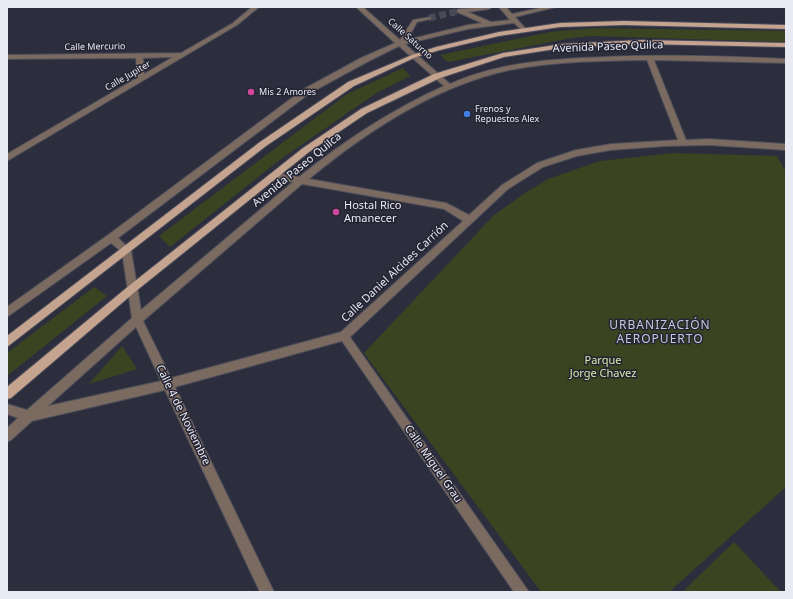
<!DOCTYPE html>
<meta charset="utf-8">
<style>
body{margin:0}
#map{position:relative;width:793px;height:599px;overflow:hidden;background:#2d2e3d;font-family:"Noto Sans",sans-serif}
canvas{display:block}
.frame{position:absolute;inset:0;border:8px solid #e9eaf4;pointer-events:none}
</style>
<div id="map">
<canvas width="793" height="599"></canvas>
<div class="frame"></div>
</div>
<script>
const context = document.querySelector('canvas').getContext('2d');
context.lineJoin = 'round';
function paint(path, color) { context.fillStyle = color; context.fill(path, 'evenodd'); }
function trace(path, color, width, dash) { context.strokeStyle = color; context.lineWidth = width; context.lineCap = dash ? 'butt' : 'round'; context.setLineDash(dash || []); context.stroke(path); }
function label(font, color, halo, rows, align = 'center') {
  context.font = font + ' "Noto Sans",sans-serif'; context.lineWidth = 3; context.setLineDash([]); context.textBaseline = 'middle'; context.strokeStyle = halo; context.fillStyle = color; for (const [text, x, y, turn = 0] of rows) {
    context.save(); context.translate(x, y); context.rotate((+turn || 0) * Math.PI / 180); context.textAlign = isNaN(turn) ? turn : align; if (halo) context.strokeText(text, 0, 0); context.fillText(text, 0, 0); context.restore();
  }
}
paint(new Path2D(`
 M 593,28 L 786,31 L 786,42 L 591,36 L 572,38 L 448,62 L 440,55 L 550,32 Z
 M 403,68 L 410,76 L 375,94 L 281,159 L 170,247 L 159,236 L 347,94 Z
 M 673,153 L 777,156 L 786,172 L 786,487 L 669,592 L 541,592 L 364,353 L 494,215 L 528,191 L 548,179 L 600,161 Z
 M 94,287 L 107,296 L 7,376 L 7,353 Z
 M 122,346 L 137,369 L 89,384 Z
 M 734,542 L 781,592 L 682,592 Z`), '#3a4421');
trace(new Path2D(`
 M 429,18 L 459,11`), '#494a58', 7, [7, 3.5]);
const minor = new Path2D(`
 M 252,7 L 259,7 L 237,25 L 7,161 L 7,154 L 137,78 L 136,58 L 7,59 L 7,55 L 181,53 L 233,23 ZM 173,57 L 144,74 L 143,58 Z
 M 356,7 L 363,7 L 400,40 L 413,20 L 431,17 L 431,19 L 417,22 L 407,40 L 468,25 L 482,23 L 457,12 L 457,10 L 459,9 L 492,7 L 489,9 L 468,12 L 491,22 L 510,20 L 499,7 L 506,7 L 512,14 L 544,7 L 556,7 L 515,17 L 526,29 L 523,31 L 514,23 L 468,29 L 405,44 L 450,84 C 498,62 552,59 604,57 C 665,54 725,56 786,59 L 786,63 L 654,60 L 686,140 L 709,139 L 786,144 L 786,150 L 709,145 L 666,146 L 611,150 L 577,156 L 543,167 L 508,189 L 350,337 L 529,592 L 514,592 L 342,341 L 175,387 L 274,592 L 260,592 L 165,390 L 32,421 L 11,440 L 7,442 L 7,428 L 18,418 L 7,414 L 7,404 L 27,410 L 132,318 L 122,252 L 111,243 L 7,317 L 7,307 L 108,235 L 304,89 L 361,58 L 395,43 ZM 399,46 L 444,86 C 391,110 344,141 299,177 L 274,173 L 271,174 L 270,176 L 271,178 L 293,182 L 141,310 L 131,250 L 118,238 L 310,93 L 367,62 ZM 647,60 L 678,140 L 611,144 L 576,150 L 537,163 L 502,185 L 469,215 L 446,203 L 309,179 C 367,131 435,86 510,70 C 555,61 601,61 647,60 ZM 302,184 L 444,209 L 463,221 L 341,332 L 171,378 L 143,321 ZM 136,327 L 161,381 L 48,406 Z`);
const major = new Path2D(`
 M 624,21 L 786,25 L 786,29 L 624,25 L 560,27 L 499,36 L 440,50 L 416,57 L 354,86 L 266,146 L 7,347 L 7,336 L 260,142 L 348,82 L 412,55 L 436,47 L 499,32 L 560,23 Z
 M 641,40 L 786,43 L 786,47 L 641,44 L 562,48 L 504,57 L 440,78 L 367,113 L 309,152 L 136,291 L 11,398 L 7,399 L 7,387 L 130,285 L 303,148 L 361,109 L 434,74 L 503,53 L 562,44 Z`);
trace(minor, '#4b4c5a', 2);
trace(major, '#4b4c5a', 2);
paint(minor, '#7a6a60');
paint(major, '#c4a38f');
for (const [x, y, r, color] of [
 [251,92,4,"#d1479c"],
 [467,114,4,"#3f7fe0"],
 [336,212,4,"#d1479c"]
]) { const dot = new Path2D(); dot.arc(x, y, r, 0, 2 * Math.PI); context.fillStyle = color; context.fill(dot); trace(dot, '#242433', 1.5); }
label('9px', '#e9eaf4', '#242433', [
 ["Calle Saturno",410,39,42],
 ["Calle Mercurio",95,47,-1],
 ["Calle Jupiter",128,76,-30]
]);
label('9px', '#e9eaf4', '#242433', [
 ["Mis 2 Amores",259,92],
 ["Frenos y",475,109],
 ["Repuestos Alex",475,119]
], 'left');
label('11px', '#e9eaf4', '#242433', [
 ["Avenida Paseo Quilca",608,47,-2],
 ["Avenida Paseo Quilca",297,170,-39],
 ["Calle Daniel Alcides Carrión",395,272,-43],
 ["Calle 4 de Noviembre",183,415,64],
 ["Calle Miguel Grau",433,464,55]
]);
label('11px', '#e9eaf4', '#242433', [
 ["Hostal Rico",344,206],
 ["Amanecer",344,219]
], 'left');
label('11px', '#d7ebaa', '#242433', [
 ["Parque",603,361],
 ["Jorge Chavez",603,374]
]);
context.letterSpacing = '1px';
label('12px', '#c6c8db', '#242433', [
 ["URBANIZACIÓN",660,326],
 ["AEROPUERTO",660,340]
]);
context.letterSpacing = '0px';
</script>
